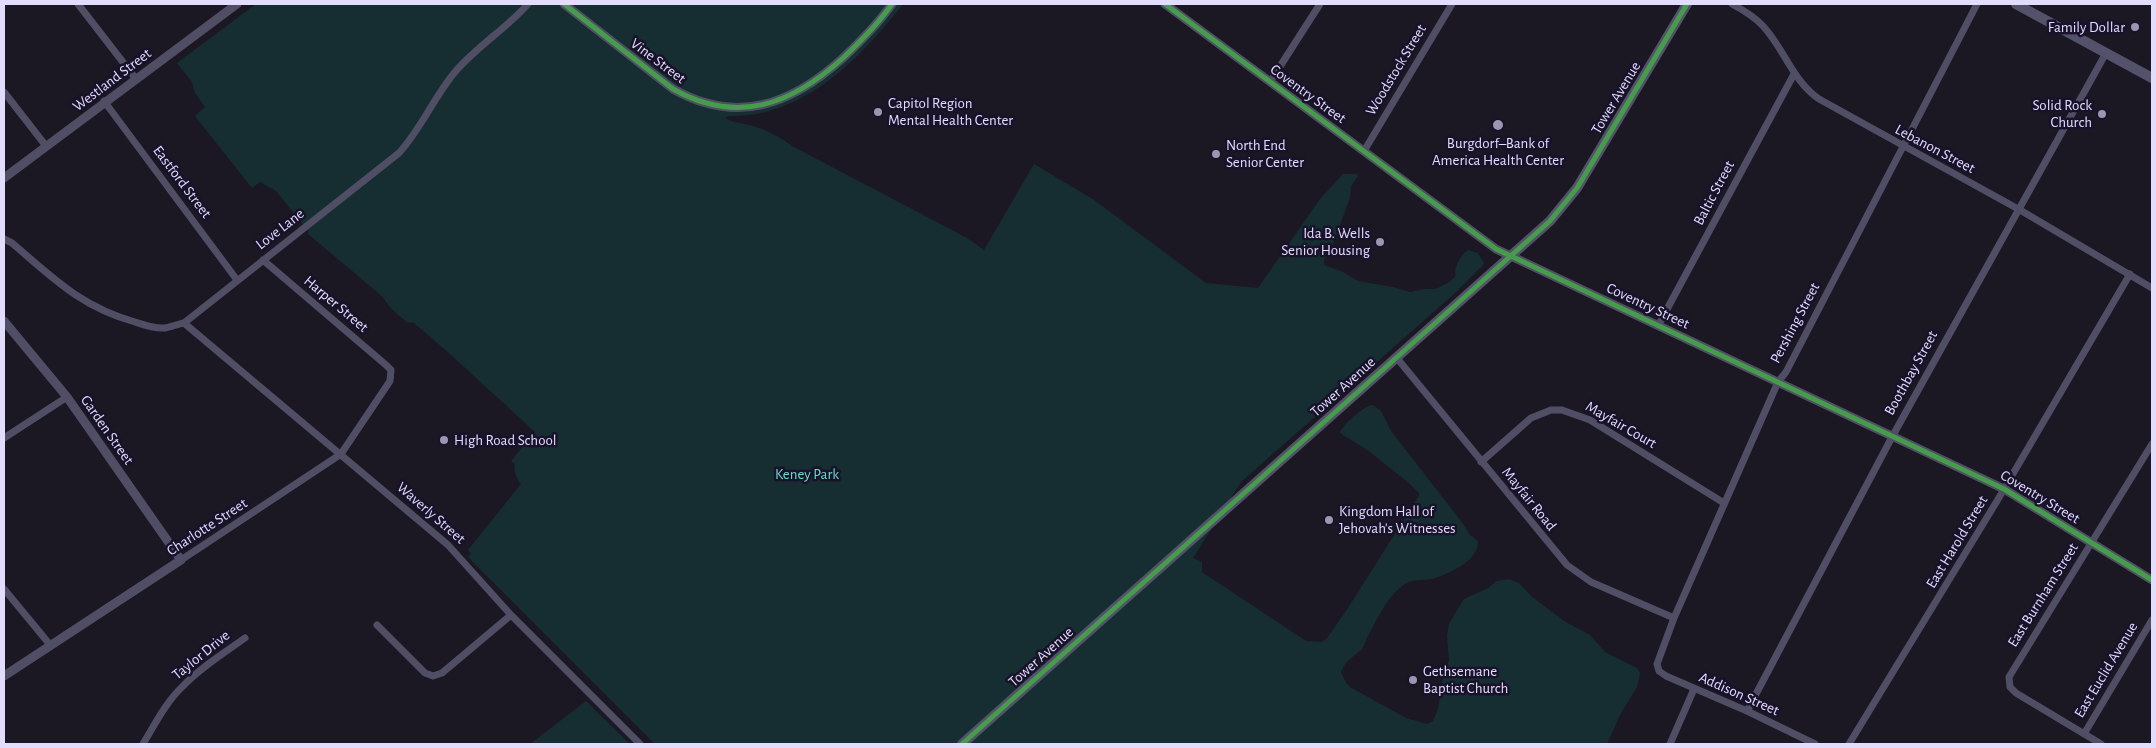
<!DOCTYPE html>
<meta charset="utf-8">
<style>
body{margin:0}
#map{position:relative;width:2156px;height:748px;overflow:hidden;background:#1b1824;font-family:"Alegreya Sans",sans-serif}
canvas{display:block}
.frame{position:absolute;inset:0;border:5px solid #e2dcfd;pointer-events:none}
</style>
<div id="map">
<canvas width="2156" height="748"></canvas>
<div class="frame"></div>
</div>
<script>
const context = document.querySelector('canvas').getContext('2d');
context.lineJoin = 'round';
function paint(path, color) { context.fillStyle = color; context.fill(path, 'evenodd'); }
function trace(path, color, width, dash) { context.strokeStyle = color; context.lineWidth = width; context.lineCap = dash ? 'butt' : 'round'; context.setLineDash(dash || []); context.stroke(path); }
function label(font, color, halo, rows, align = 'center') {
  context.font = font + ' "Alegreya Sans",sans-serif'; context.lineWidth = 5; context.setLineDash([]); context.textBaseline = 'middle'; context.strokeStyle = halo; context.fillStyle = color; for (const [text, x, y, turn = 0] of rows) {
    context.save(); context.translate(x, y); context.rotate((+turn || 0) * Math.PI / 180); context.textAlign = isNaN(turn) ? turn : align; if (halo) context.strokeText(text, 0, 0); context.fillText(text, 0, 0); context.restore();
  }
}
paint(new Path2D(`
 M 256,4 L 903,4 C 861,58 803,118 729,116 L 725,118 C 734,123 743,123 753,126 C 767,130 780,137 792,146 L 967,238 L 984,250 L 1034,164 L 1094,200 L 1206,283 L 1258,288 L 1320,199 L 1343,174 L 1357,174 L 1358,176 L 1351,186 L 1350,198 L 1333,244 L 1324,260 L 1324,265 L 1343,272 L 1358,281 L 1393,287 L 1410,292 L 1424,289 L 1435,289 L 1448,283 L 1456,276 C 1453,268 1461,255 1468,250 L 1478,253 L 1484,263 L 1483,265 L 1455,293 L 1241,482 L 1193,558 L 1202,562 L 1202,572 L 1306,641 L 1322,642 L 1327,638 L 1346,611 L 1419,496 L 1419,493 L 1409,483 L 1366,449 L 1340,433 C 1341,426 1366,404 1373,405 L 1381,411 L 1391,431 L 1464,525 L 1470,535 L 1478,541 C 1479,560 1451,573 1435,578 C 1423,582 1414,577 1402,586 C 1385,600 1378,618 1368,636 C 1365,641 1365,646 1361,650 C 1353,657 1345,661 1341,672 L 1346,683 L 1350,687 L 1406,718 L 1427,724 L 1433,721 L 1438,709 L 1443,678 L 1449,660 L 1447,636 L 1449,624 L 1464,599 L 1488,588 L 1497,581 L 1509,579 L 1519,583 L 1531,596 L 1564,621 L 1590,635 L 1605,652 L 1637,668 L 1640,673 L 1637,687 L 1621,713 L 1607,744 L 655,744 L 468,557 L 471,553 L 468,550 L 521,484 C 517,480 513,471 515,464 L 511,461 L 535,432 L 450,354 L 414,323 L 407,322 C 397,314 389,308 383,297 L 308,234 L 309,232 L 276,191 L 260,182 L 252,188 L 195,116 L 205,107 L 195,93 L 192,82 L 177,63 Z
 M 586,701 L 630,744 L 530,744 Z`), '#162e31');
trace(new Path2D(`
 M 78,4 L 136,79
 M 1732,4 C 1743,10 1755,17 1763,26 C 1785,50 1792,80 1819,99 L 2020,210 L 2152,288
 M 1270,82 L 1320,4
 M 4,92 L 46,146
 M 104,101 L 237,280
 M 1364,151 L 1452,4
 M 4,239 L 12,243 C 53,278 81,307 135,322 C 144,325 155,329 165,328 C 171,327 178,324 184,323 L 399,153 C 421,129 434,97 455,72 C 477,46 506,29 528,4
 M 184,323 L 448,545 L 511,615 L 640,744
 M 1659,324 L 1794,74
 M 1396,357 L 1567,565 L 1591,582 L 1674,618
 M 4,438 L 67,397
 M 1481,462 L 1531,418 L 1551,410 L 1562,410 L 1590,420 L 1724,503
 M 181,560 L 341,454 L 390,381 L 391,370 L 386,365 L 263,260
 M 4,589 L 51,646
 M 377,625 L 425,673 L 433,676 L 442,673 L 511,615
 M 1747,711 L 1892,437 L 2106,53
 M 2084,734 L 2152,620
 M 143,744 C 155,724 166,702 183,686 C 201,667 224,653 245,638
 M 1670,744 L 1694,689
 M 1815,744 L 1747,711 L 1666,676 L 1659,671 L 1657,664 L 1674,618 L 1778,382 L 1786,372 L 1977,4
 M 1849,744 L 1997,501 L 2130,274
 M 2101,744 L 2016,693 L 2010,687 L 2009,677 L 2152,444`), '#504e64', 7);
trace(new Path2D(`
 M 564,4 L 673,89 C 737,125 791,105 843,58 C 861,41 878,24 892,4
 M 1165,4 L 1496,249 L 2004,489 L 2152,580
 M 4,178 L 237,4
 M 4,321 L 67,397 L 181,560 L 4,676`), '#504e64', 9);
trace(new Path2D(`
 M 2016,4 L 2152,78
 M 962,744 L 1550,221 L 1577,188 L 1687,4`), '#54516a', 10);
trace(new Path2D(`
 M 564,4 L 673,89 C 737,125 791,105 843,58 C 861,41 878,24 892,4
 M 1165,4 L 1496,249 L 2004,489 L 2152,580
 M 962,744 L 1550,221 L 1577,188 L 1687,4`), '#469c4c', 5);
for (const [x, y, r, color] of [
 [2135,27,5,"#9c97b1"],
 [878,112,5,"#9c97b1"],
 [2102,114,5,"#9c97b1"],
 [1498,125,6,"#9c97b1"],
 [1216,154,5,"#9c97b1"],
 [1380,242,5,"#9c97b1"],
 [444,440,5,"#9c97b1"],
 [1329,520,5,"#9c97b1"],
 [1413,680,5,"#9c97b1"]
]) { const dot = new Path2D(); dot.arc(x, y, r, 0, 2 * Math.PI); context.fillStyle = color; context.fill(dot); trace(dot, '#18122a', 2); }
label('15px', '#e2dcfd', '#18122a', [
 ["Family Dollar",2125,27,"right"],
 ["Capitol Region",888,103],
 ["Mental Health Center",888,120],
 ["Solid Rock",2092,105,"right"],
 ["Church",2092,122,"right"],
 ["Burgdorf–Bank of",1498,143,"center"],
 ["America Health Center",1498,160,"center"],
 ["North End",1226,145],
 ["Senior Center",1226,162],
 ["Ida B. Wells",1370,233,"right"],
 ["Senior Housing",1370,250,"right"],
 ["High Road School",454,440],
 ["Kingdom Hall of",1339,511],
 ["Jehovah's Witnesses",1339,528],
 ["Gethsemane",1423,671],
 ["Baptist Church",1423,688]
], 'left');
label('15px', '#e2dcfd', '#18122a', [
 ["Vine Street",658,61,37],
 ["Woodstock Street",1396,70,-59],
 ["Westland Street",112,80,-37],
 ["Coventry Street",1308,94,36],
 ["Tower Avenue",1616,98,-59],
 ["Lebanon Street",1935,149,28],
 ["Eastford Street",182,182,53],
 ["Baltic Street",1714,193,-62],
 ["Love Lane",280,229,-38],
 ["Harper Street",336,304,40],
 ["Coventry Street",1648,306,25],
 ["Pershing Street",1795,323,-62],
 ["Boothbay Street",1911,373,-61],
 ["Tower Avenue",1343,387,-42],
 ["Mayfair Court",1621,425,30],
 ["Garden Street",107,430,55],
 ["Coventry Street",2040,497,31],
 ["Mayfair Road",1529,499,51],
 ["Waverly Street",431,513,41],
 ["Charlotte Street",207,527,-33],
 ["East Harold Street",1957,542,-59],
 ["East Burnham Street",2043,595,-58],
 ["Taylor Drive",201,655,-39],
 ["Tower Avenue",1041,657,-42],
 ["East Euclid Avenue",2106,670,-59],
 ["Addison Street",1739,694,24]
]);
label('15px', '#6bdbc7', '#18122a', [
 ["Keney Park",807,474]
]);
</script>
